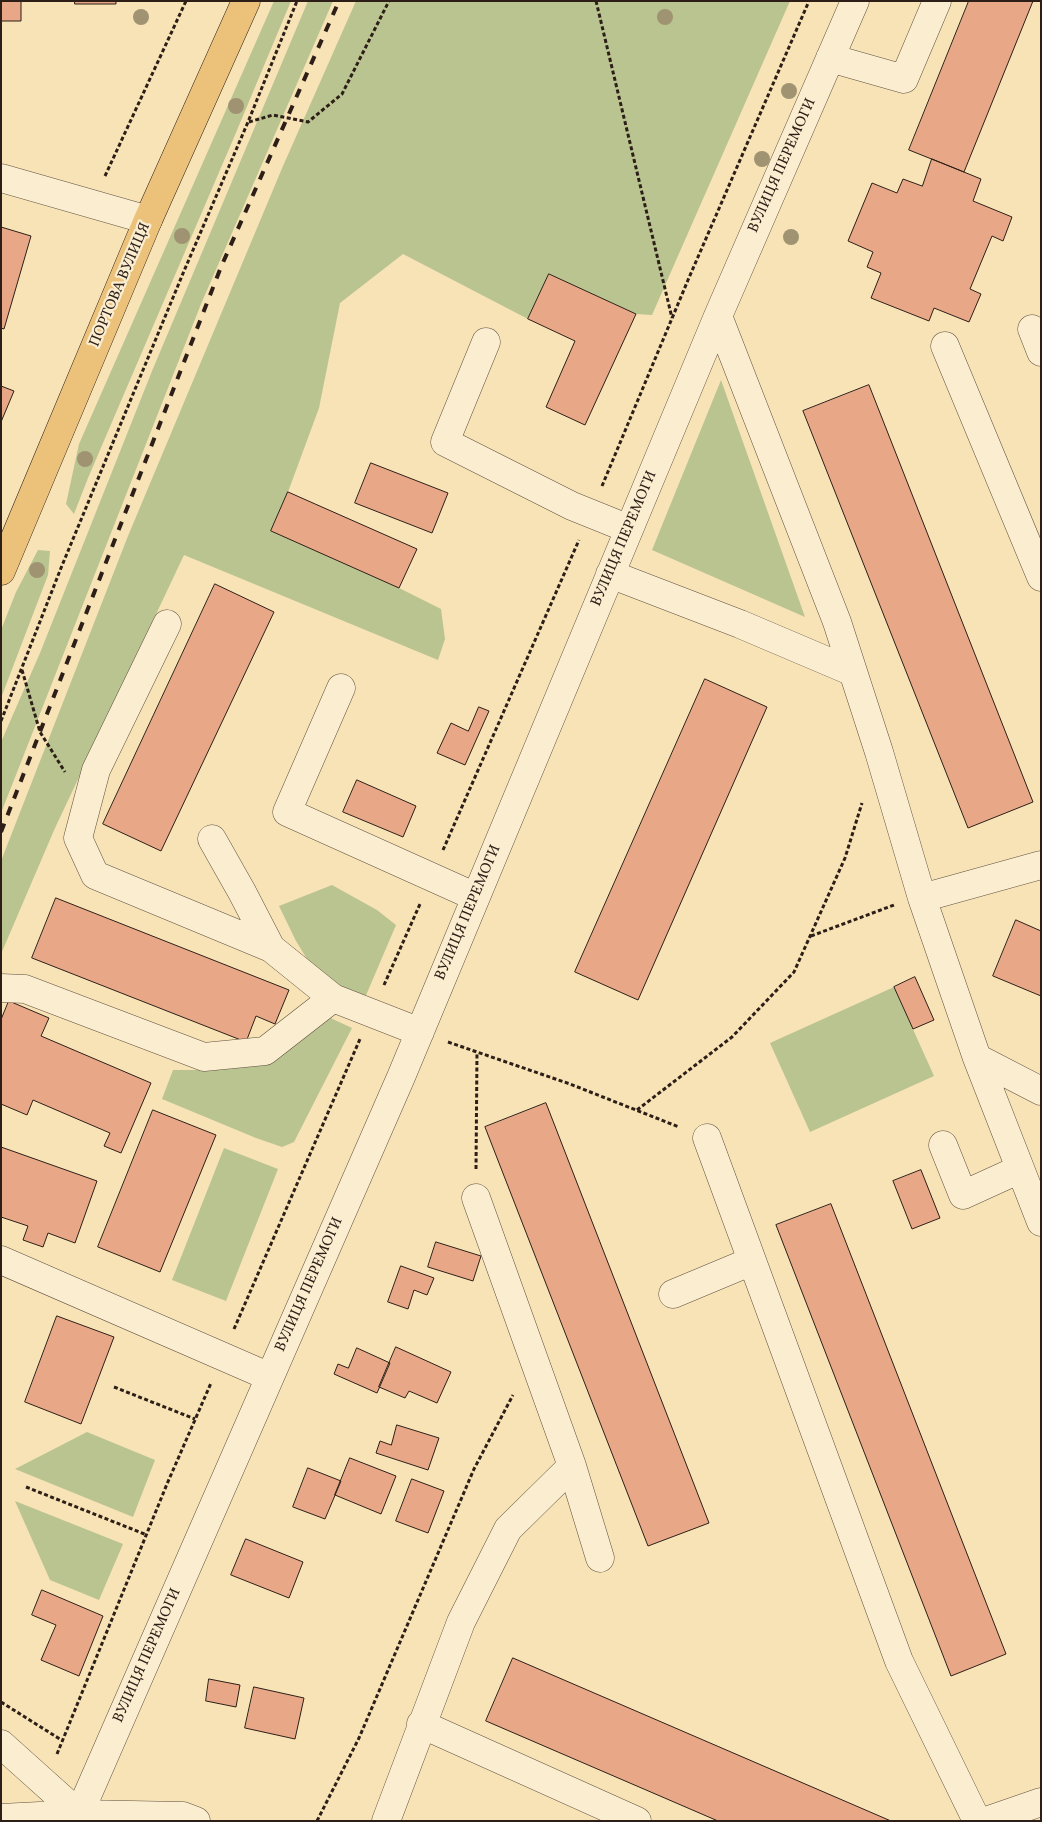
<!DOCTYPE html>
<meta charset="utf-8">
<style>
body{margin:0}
#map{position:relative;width:1042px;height:1822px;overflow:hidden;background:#f7e3b6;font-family:Vollkorn,serif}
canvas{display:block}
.frame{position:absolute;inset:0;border:2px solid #2d1f17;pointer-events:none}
</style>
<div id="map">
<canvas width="1042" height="1822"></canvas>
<div class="frame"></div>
</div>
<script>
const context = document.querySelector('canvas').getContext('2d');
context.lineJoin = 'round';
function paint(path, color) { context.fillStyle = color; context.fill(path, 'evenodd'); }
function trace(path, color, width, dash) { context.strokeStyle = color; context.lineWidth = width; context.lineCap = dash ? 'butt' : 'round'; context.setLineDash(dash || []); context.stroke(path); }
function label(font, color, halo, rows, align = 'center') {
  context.font = font + ' Vollkorn,serif'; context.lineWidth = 4.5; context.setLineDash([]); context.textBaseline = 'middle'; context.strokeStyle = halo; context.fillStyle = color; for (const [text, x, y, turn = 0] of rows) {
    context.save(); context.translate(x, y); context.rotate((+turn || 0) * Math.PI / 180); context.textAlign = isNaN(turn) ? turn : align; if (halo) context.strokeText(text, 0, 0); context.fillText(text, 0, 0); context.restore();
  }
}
paint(new Path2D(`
 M 274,1 L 291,1 L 235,135 L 88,478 L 74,514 L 66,504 L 79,444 Z
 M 308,1 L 333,1 L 201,304 L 1,813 L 1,742 L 40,653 L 152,371 Z
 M 356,1 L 790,1 L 652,315 L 636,314 L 549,274 L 528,319 L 403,254 L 340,303 L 319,408 L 288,492 L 271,531 L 399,588 L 441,609 L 445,639 L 438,660 L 184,555 L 55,828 L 1,954 L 1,861 L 128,536 L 283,166 Z
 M 721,380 L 805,617 L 652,550 Z
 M 38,550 L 50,551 L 48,575 L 1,698 L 1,630 L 16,592 Z
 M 332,885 L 377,910 L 396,925 L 364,1000 L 315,972 L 296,941 L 279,906 Z
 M 894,987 L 934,1076 L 810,1132 L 770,1043 Z
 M 324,1015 L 352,1028 L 294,1142 L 282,1147 L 256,1138 L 162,1099 L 173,1070 L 215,1070 L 243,1061 Z
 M 224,1148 L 278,1169 L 226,1301 L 172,1280 Z
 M 87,1432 L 155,1460 L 133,1517 L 15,1469 Z
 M 15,1501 L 123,1544 L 99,1600 L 50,1580 Z`), '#bac490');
const building = new Path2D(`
 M 1,1 L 21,1 L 21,21 L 1,21 Z
 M 75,1 L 116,1 L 116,4 L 75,4 Z
 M 969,1 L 1033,1 L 964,172 L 909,150 Z
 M 932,159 L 981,179 L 973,201 L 1012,217 L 1003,241 L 992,236 L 970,289 L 981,294 L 969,322 L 934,308 L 929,321 L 871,298 L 881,273 L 867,267 L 873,252 L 848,241 L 872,183 L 897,193 L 903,179 L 922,186 Z
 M 1,227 L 31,236 L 4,329 L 1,328 Z
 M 549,274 L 636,314 L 585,425 L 546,407 L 575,341 L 528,319 Z
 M 869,385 L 1033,802 L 968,828 L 803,411 Z
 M 1,386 L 14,391 L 1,422 Z
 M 371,463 L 448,493 L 432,533 L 355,503 Z
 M 288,492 L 417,549 L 399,588 L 271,531 Z
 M 215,584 L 274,612 L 161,851 L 103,824 Z
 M 705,679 L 767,707 L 638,1000 L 575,972 Z
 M 479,707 L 489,711 L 465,765 L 437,753 L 451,723 L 468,731 Z
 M 357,780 L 416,806 L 403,837 L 343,812 Z
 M 56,898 L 289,990 L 275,1024 L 256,1016 L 246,1042 L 32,958 Z
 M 1016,920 L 1041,931 L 1041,996 L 993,976 Z
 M 915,977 L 934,1020 L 913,1029 L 894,987 Z
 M 9,1001 L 49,1018 L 41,1036 L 151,1083 L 121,1153 L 104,1146 L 110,1133 L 33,1100 L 27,1115 L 1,1104 L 1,1020 Z
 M 546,1103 L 709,1523 L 648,1546 L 485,1127 Z
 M 153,1110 L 216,1135 L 160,1272 L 98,1247 Z
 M 1,1147 L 97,1181 L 75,1243 L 48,1233 L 43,1247 L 23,1240 L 28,1226 L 1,1217 Z
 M 921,1170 L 940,1218 L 912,1229 L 893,1181 Z
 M 831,1204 L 1006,1654 L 951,1676 L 776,1225 Z
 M 436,1242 L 481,1256 L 473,1281 L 428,1267 Z
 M 401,1266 L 434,1278 L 427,1295 L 414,1290 L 408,1309 L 388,1302 Z
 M 57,1316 L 114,1337 L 81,1424 L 25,1402 Z
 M 396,1347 L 451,1372 L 437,1403 L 409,1391 L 405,1398 L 379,1387 Z
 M 357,1348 L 390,1363 L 377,1393 L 334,1374 L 338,1364 L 348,1368 Z
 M 397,1425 L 439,1438 L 428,1470 L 376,1453 L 380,1441 L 391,1445 Z
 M 350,1458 L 396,1476 L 381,1514 L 335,1495 Z
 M 308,1468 L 341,1481 L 325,1519 L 293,1507 Z
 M 412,1479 L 444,1491 L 428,1533 L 396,1521 Z
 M 246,1539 L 303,1562 L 289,1598 L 231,1575 Z
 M 42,1590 L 103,1616 L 79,1676 L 41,1660 L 56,1625 L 32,1615 Z
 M 513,1658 L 891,1821 L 718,1821 L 486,1721 Z
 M 209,1679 L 240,1685 L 236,1707 L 206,1701 Z
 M 254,1687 L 304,1698 L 295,1739 L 245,1728 Z`);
paint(building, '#e8a888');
trace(building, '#2d1f17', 1);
const minor = new Path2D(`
 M 830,58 L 904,79 L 937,1
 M 1,178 L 148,220
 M 718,316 L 837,622 L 879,752 L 922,898 L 977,1058 L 1041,1222
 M 1032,329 L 1041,352
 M 486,342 L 445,442 L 572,506 L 629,529
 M 945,346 L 1041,577
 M 610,574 L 740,624 L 853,672
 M 167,624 L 96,770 L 78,838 L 95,875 L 271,948 L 333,998 L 420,1032
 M 341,688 L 287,812 L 476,897
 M 212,839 L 242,892 L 271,948
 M 922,898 L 1041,865
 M 1,988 L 25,989 L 204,1057 L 265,1051 L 333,998
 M 977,1058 L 1041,1091
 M 707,1138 L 899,1661 L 977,1821
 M 943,1145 L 963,1195 L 1020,1169
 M 476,1198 L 572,1466 L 600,1558
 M 1,1260 L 270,1377
 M 673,1294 L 752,1261
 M 421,1724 L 637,1821
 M 1,1744 L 79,1814
 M 1,1818 L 79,1814 L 183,1816 L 196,1821
 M 76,1821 L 401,1077 L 718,316 L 855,1
 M 386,1821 L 461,1622 L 508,1529 L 572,1466
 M 986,1821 L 1041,1802`);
const major = new Path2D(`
 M 1,571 L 148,220 L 246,1`);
trace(minor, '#60503f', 29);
trace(major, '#2d1f17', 29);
trace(new Path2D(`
 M 596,1 L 672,318
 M 249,122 L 273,115 L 308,122 L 342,94 L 389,1
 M 105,176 L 186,1
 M 602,486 L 688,280 L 809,1
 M 22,670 L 40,732 L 65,772
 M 1,721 L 61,568 L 184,271 L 248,122 L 297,1
 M 443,850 L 579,540
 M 811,936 L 894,905
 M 384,985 L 420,904
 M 448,1042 L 570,1084 L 679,1127
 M 637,1110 L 732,1037 L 794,972 L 845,858 L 862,803
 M 476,1169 L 477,1052
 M 234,1329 L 360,1039
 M 114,1387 L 195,1419
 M 26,1487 L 147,1535
 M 1,1702 L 63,1741
 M 57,1754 L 167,1484 L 211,1383
 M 317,1821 L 359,1738 L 474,1469 L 513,1395`), '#2d1f17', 3, [4, 2.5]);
trace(minor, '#faedd0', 28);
trace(major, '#ecc27b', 28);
trace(new Path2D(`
 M 1,832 L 221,267 L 339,1`), '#2d1f17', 4, [9, 9]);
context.fillStyle = '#9f9372';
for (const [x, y] of [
 [141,17],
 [665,17],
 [789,91],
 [236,106],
 [762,159],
 [182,236],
 [791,237],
 [85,459],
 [37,570]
]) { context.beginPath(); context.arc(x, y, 8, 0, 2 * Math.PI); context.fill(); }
label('15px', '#2d1f17', '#faedd0', [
 ["ВУЛИЦЯ ПЕРЕМОГИ",783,166,-66],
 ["ПОРТОВА ВУЛИЦЯ",121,285,-67],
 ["ВУЛИЦЯ ПЕРЕМОГИ",625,539,-67],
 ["ВУЛИЦЯ ПЕРЕМОГИ",469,913,-67],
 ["ВУЛИЦЯ ПЕРЕМОГИ",310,1285,-66],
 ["ВУЛИЦЯ ПЕРЕМОГИ",148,1656,-66]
]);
</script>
